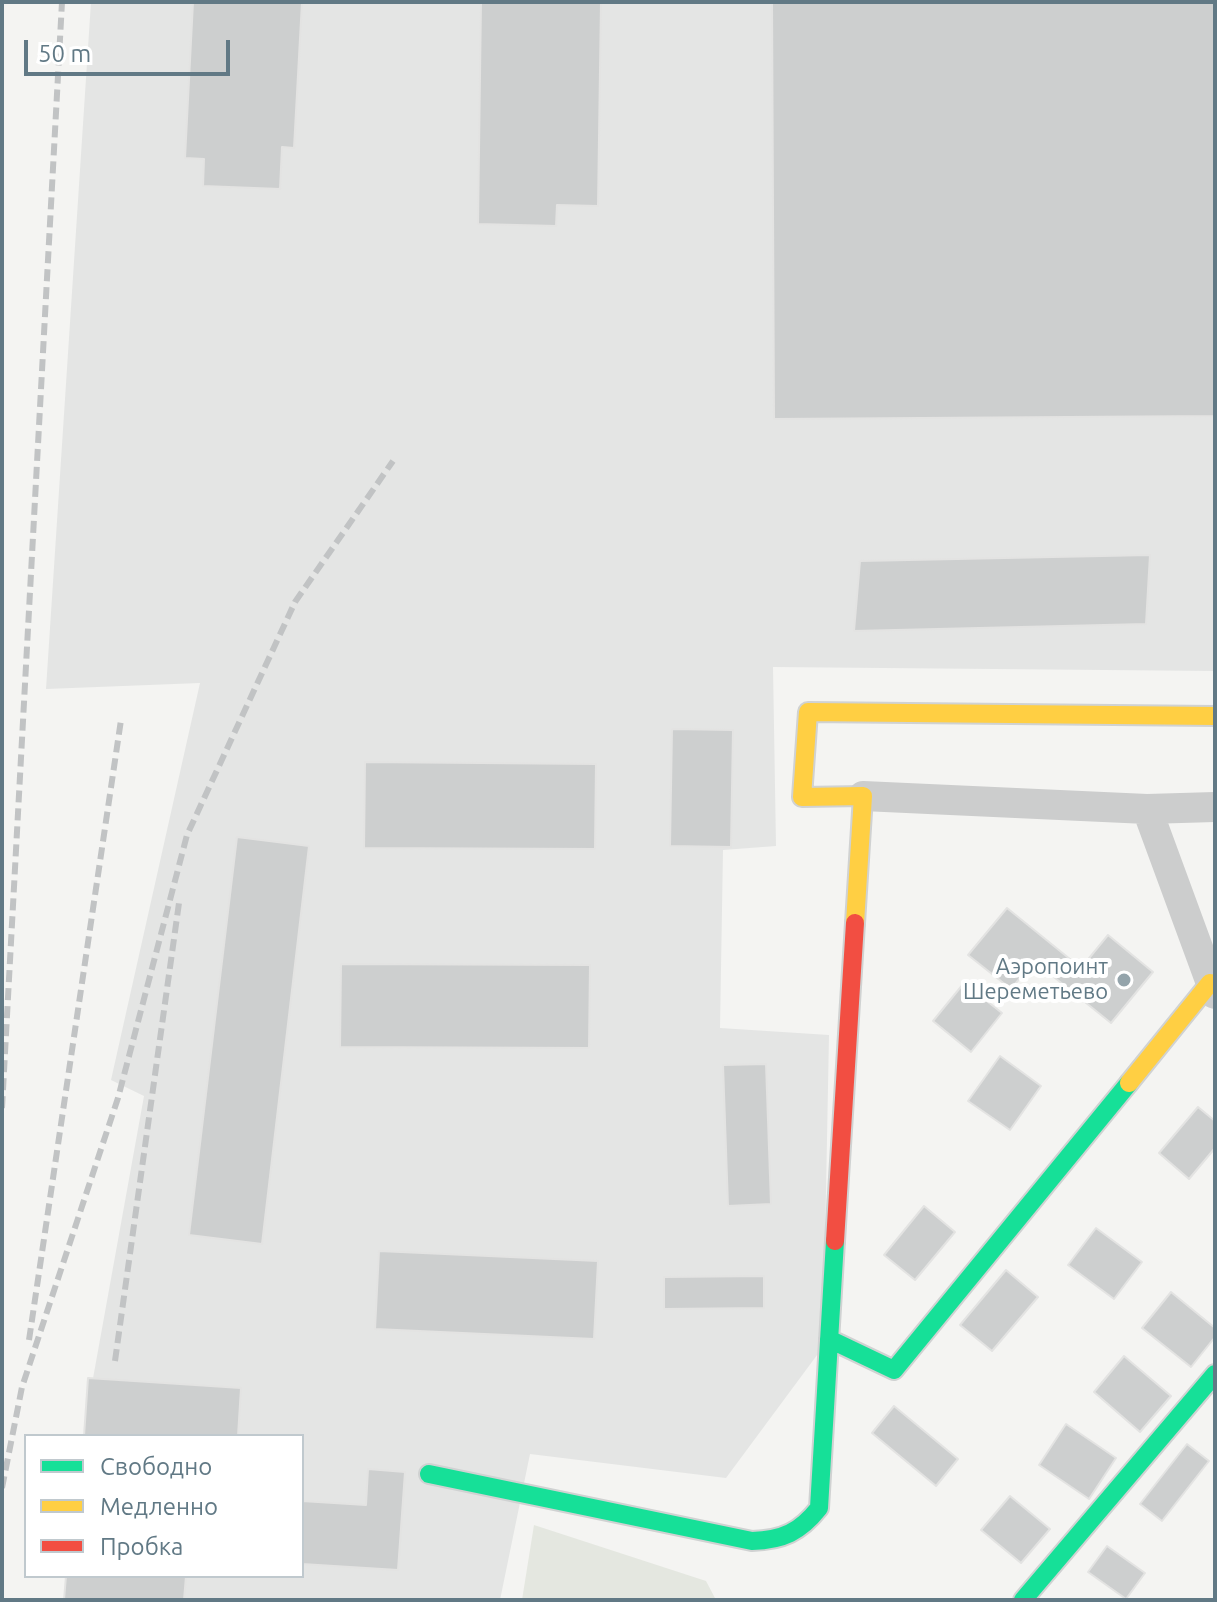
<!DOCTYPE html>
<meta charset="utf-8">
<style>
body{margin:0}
#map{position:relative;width:1217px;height:1602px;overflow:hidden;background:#f4f4f2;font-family:Ubuntu,sans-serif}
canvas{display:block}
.frame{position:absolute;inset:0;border:4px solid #617985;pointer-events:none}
.legend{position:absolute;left:24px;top:1434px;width:280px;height:144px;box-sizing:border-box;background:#fff;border:2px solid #c0c9ce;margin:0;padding:10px 14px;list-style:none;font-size:24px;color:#617985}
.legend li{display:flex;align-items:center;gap:16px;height:40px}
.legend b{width:40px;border:2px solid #c0c9ce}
.scale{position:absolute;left:24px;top:40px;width:206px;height:36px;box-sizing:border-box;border:4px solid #617985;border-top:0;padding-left:10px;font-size:24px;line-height:28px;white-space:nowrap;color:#617985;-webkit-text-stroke:6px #fff;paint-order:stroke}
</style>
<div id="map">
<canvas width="1217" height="1602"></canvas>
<div class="frame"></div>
<ul class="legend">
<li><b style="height:10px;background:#16e098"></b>Свободно</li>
<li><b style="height:10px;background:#ffcf43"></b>Медленно</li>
<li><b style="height:10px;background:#f24e42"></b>Пробка</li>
</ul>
<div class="scale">50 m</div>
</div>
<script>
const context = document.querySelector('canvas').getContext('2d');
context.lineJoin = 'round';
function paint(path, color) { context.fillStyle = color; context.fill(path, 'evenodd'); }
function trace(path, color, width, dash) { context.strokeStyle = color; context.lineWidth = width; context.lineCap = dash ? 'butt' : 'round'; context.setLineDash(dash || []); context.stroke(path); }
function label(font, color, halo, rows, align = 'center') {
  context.font = font + ' Ubuntu,sans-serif'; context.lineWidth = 8; context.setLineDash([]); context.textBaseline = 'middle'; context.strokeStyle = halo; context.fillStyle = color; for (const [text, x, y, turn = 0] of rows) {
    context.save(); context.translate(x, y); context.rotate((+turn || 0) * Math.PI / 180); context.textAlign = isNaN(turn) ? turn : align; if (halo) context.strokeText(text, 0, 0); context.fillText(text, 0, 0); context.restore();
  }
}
paint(new Path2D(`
 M 91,2 L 1215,2 L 1215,671 L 773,667 L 776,846 L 723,850 L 720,1028 L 829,1035 L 823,1347 L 726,1478 L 530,1454 L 500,1600 L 72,1600 L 74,1576 L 302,1576 L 302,1436 L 86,1436 L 90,1395 L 144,1096 L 111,1080 L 200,683 L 46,689 Z`), '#e4e5e4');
paint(new Path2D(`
 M 534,1525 L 706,1581 L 716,1600 L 522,1600 Z`), '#e4e7e0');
const building = new Path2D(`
 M 193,2 L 302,2 L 294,148 L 282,147 L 280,189 L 203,186 L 204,159 L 185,158 Z
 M 481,2 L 601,2 L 598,206 L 557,205 L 556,226 L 478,224 Z
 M 772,2 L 1215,2 L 1215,416 L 774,419 Z
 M 1150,555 L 1146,624 L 854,631 L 860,561 Z
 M 672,729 L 733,730 L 731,847 L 670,846 Z
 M 365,762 L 596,764 L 595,849 L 364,848 Z
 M 237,837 L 309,846 L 262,1244 L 189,1235 Z
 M 1007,908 L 1081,968 L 1108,935 L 1153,972 L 1111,1023 L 1034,961 L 1011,989 L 968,955 Z
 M 341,964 L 590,965 L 589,1048 L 340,1047 Z
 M 964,983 L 1002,1013 L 971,1052 L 933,1021 Z
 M 1000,1056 L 1041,1086 L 1010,1130 L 968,1101 Z
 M 766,1064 L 771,1204 L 728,1206 L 723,1065 Z
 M 1198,1107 L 1215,1121 L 1215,1148 L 1189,1179 L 1159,1153 Z
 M 924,1206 L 955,1232 L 915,1280 L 884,1255 Z
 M 1096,1228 L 1142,1262 L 1114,1299 L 1068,1265 Z
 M 379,1251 L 598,1261 L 594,1339 L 375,1329 Z
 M 1006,1270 L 1038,1297 L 992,1351 L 960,1325 Z
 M 764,1276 L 764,1308 L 664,1309 L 664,1277 Z
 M 1171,1292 L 1215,1328 L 1215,1337 L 1191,1367 L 1142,1328 Z
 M 1124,1356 L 1171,1396 L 1140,1432 L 1094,1392 Z
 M 88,1378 L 241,1388 L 238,1436 L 84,1436 Z
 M 894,1406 L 958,1459 L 936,1486 L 872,1433 Z
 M 1066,1424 L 1116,1458 L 1089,1499 L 1039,1465 Z
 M 1187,1444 L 1209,1461 L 1162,1521 L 1140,1504 Z
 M 368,1469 L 405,1472 L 398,1570 L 302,1564 L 302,1501 L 366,1505 Z
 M 1010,1496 L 1050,1529 L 1021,1563 L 981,1530 Z
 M 1107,1546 L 1145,1573 L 1126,1599 L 1088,1572 Z
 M 66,1576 L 186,1576 L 184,1600 L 64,1600 Z`);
paint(building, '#cdcfcf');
trace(building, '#e3e3e2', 2);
const fast = new Path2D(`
 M 829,1339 L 894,1370 L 1129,1083
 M 429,1474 L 752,1541 C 783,1540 800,1532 819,1508 L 835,1241
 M 1023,1600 L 1215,1374`);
const slow = new Path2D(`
 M 855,923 L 863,796 L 802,797 L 808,712 L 1215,716
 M 1129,1083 L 1210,983`);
const jam = new Path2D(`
 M 835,1241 L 855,923`);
trace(fast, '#d0d2d2', 22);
trace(slow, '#d0d2d2', 22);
trace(jam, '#d0d2d2', 22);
trace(new Path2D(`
 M 863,796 L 1147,809 L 1215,807
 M 1147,809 L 1215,994`), '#cccdcd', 30);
trace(fast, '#16e098', 18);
trace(slow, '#ffcf43', 18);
trace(jam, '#f24e42', 18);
trace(new Path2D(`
 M 2,1108 L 62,2
 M 29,1340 L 121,720
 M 115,1361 L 179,903
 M 2,1488 L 22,1387 L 118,1098 L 187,835 L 295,602 L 393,461`), '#c1c3c4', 6, [12, 6]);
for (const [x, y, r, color] of [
 [1124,980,8,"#94a4ab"]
]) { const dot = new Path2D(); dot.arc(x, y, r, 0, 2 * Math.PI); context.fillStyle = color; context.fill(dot); trace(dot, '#fff', 3); }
label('22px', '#617985', '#fff', [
 ["Аэропоинт",1108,967],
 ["Шереметьево",1108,992]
], 'right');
</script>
